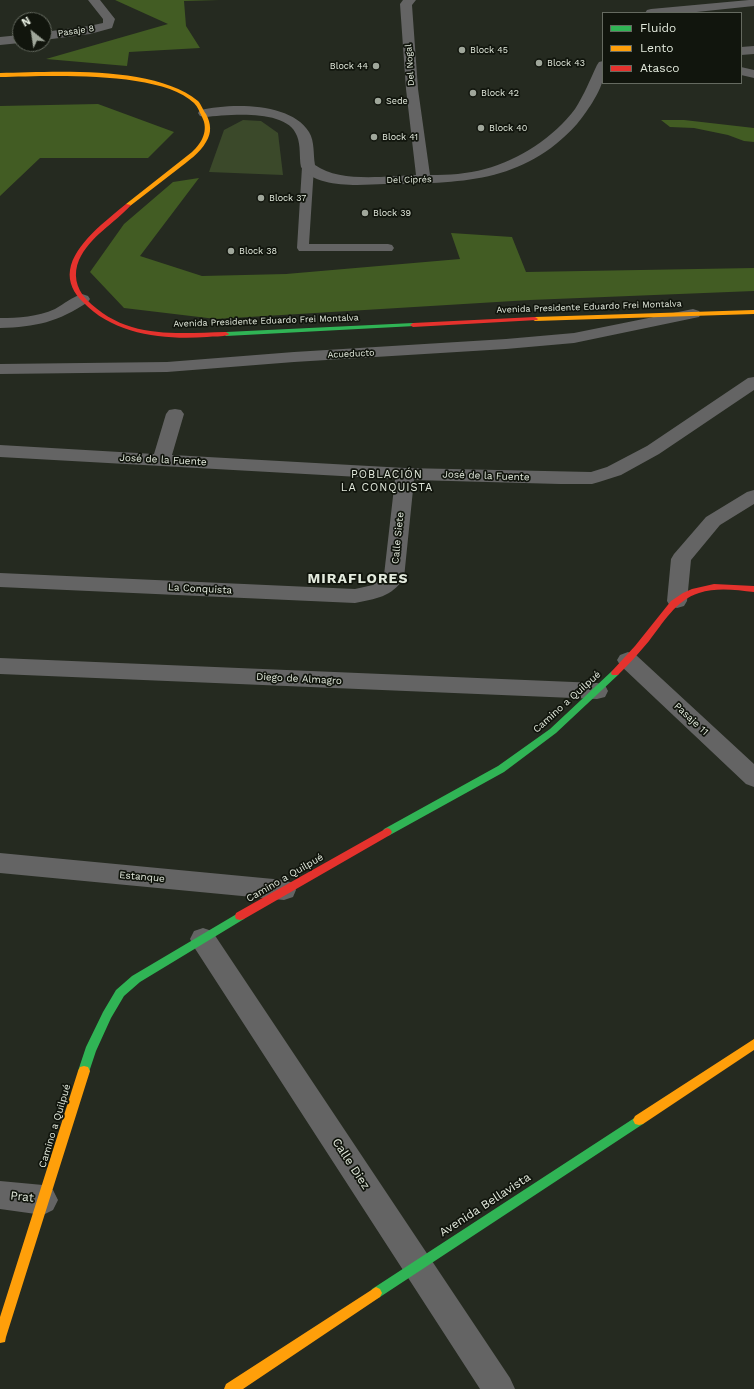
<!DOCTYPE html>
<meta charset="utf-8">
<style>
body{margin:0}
#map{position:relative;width:754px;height:1389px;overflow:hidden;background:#252a20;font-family:"Work Sans",sans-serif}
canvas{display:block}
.legend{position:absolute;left:602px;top:12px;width:140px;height:72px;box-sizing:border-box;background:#11150d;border:1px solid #656a60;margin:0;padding:5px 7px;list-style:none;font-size:12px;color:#e3eadd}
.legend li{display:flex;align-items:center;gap:8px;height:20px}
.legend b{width:20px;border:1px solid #656a60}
.north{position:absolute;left:12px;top:12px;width:40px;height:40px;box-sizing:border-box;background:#11150d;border:1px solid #656a60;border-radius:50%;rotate:330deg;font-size:11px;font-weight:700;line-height:16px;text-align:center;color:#e3eadd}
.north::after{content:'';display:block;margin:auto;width:14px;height:18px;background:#a0a79b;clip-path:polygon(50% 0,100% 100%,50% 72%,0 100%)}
</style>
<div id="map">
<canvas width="754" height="1389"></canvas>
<ul class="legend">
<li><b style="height:5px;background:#30b455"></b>Fluido</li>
<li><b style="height:5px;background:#ff9f0a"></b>Lento</li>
<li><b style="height:5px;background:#e5322d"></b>Atasco</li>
</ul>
<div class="north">N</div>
</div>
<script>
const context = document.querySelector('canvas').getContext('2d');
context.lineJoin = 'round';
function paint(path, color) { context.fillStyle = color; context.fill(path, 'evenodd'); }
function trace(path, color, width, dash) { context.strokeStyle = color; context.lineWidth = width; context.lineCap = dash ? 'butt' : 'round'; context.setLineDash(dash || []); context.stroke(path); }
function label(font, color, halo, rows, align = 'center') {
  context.font = font + ' "Work Sans",sans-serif'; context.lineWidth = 3.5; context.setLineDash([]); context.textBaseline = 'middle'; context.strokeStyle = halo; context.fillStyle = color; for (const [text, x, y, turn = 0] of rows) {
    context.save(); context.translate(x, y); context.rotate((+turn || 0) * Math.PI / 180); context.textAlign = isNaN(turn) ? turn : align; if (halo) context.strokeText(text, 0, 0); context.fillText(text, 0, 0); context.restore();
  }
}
paint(new Path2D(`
 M 243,120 L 261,121 L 278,133 L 283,175 L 209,172 L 224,130 Z`), '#3b492a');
paint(new Path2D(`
 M 115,0 L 219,0 L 184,1 L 186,26 L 200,48 L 129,52 L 127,66 L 46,59 L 168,24 Z
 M 98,104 L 174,132 L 148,158 L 40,158 L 0,196 L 0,106 Z
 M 661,120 L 684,120 L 754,128 L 754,142 L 744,141 L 728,135 L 694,128 L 670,127 Z
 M 199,178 L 140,256 L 202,276 L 286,274 L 460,259 L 451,233 L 512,237 L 526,272 L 754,268 L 754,291 L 530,300 L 216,319 L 124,308 L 90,272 L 124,224 L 173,182 Z`), '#425c23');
paint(new Path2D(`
 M 308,164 L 312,165 L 314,167 L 309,244 L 388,244 L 392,245 L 394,248 L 392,251 L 299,251 L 297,248 L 302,167 L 304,165 Z`), '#646464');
paint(new Path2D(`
 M 88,0 L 100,0 L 115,19 L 112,28 L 90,34 L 44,40 L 44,32 L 89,26 L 103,23 L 103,19 Z
 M 403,0 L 416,0 L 412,5 L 418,89 L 430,175 C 449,175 467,174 485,169 C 519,160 554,137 575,109 C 584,95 590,80 597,65 L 599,62 L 603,61 C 603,67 604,74 603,79 C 600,93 586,113 577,124 C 523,184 459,183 384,184 C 361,185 316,189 301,167 C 299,157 301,146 297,136 C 287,108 228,115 205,117 L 200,116 L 198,113 L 200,110 C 231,103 291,102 309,132 C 315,142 313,154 315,165 C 340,183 386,176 416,175 L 406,89 L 400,4 Z
 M 749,0 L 754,0 L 754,6 L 687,13 L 645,13 L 647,10 L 651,9 Z
 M 20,35 L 20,43 L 0,45 L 0,37 Z
 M 754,46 L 754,54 L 741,55 L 741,47 Z
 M 741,67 L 754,70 L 754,78 L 741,75 Z
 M 82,294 L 88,296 L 90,299 L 88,302 C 58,322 36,327 0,328 L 0,318 C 19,318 37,317 55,309 C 64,304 72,297 82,294 Z
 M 693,309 L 699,311 L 701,314 L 699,317 L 574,343 L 506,349 L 294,362 L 167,372 L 0,374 L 0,364 L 167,362 L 294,352 L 506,339 L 574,333 Z
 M 754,377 L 754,390 L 659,454 L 621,475 L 599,482 L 592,484 L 560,484 L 414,480 L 404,578 C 392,597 375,599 355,603 L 0,587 L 0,573 L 355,589 L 373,585 L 384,575 L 395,479 L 0,457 L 0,445 L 154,454 L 166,414 L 169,410 L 175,409 L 181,410 L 184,414 L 172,455 L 405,468 L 591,472 L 607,467 L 647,446 L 748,378 Z
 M 754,490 L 754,504 L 720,525 L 691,560 L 687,601 L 684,606 L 677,608 L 670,606 L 667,601 L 671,559 L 674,554 L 706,517 L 747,492 Z
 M 628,652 L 636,655 L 754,764 L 754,787 L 746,784 L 620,665 L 617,660 L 620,655 Z
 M 0,658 L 597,683 L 605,685 L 608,691 L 605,697 L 597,699 L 0,674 Z
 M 0,853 L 284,880 L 293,883 L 296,890 L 293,897 L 284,900 L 0,873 Z
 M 203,928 L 212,931 L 510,1378 L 515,1389 L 480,1389 L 194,947 L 190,939 L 194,931 Z
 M 0,1181 L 43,1185 L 53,1190 L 58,1200 L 53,1210 L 43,1215 L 0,1209 Z`), '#646464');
paint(new Path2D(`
 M 413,323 L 415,324 L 415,326 L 226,336 L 223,334 L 226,332 Z
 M 615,670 L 618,671 L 619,673 L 618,675 L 556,733 L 504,772 L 390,835 L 387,836 L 384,835 L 382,832 L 384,829 L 498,766 L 550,729 L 612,671 Z
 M 240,912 L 244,913 L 245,916 L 244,919 L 140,982 L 124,996 L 111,1018 L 96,1051 L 88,1075 L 84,1076 L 80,1075 L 78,1071 L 86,1047 L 103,1012 L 116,990 L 132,976 Z
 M 639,1115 L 643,1116 L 645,1120 L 643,1124 L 380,1297 L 376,1299 L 372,1297 L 370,1293 L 372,1289 Z`), '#30b455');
paint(new Path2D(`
 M 0,73 C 54,72 154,65 198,101 C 201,104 203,110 206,114 C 211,123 212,133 206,142 C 200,153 188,161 178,169 C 162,181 146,194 130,206 L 126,206 L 126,204 L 192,152 C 202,143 209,130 202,117 C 200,113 198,107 194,103 C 160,70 47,76 0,77 Z
 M 754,310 L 754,314 L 535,321 L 532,319 L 535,317 Z
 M 754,1039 L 754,1050 L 643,1124 L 639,1125 L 635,1124 L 633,1120 L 635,1116 Z
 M 84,1066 L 88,1067 L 90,1071 L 6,1337 L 5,1342 L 0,1343 L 0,1317 L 78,1071 L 80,1067 Z
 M 376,1287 L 380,1289 L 382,1293 L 380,1297 L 243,1389 L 224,1389 L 226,1384 Z`), '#ff9f0a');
paint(new Path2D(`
 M 126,204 L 131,205 C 114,224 90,236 79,260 C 73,274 76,288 86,299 C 126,340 175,333 226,332 L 229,334 L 228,335 C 222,337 214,336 207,337 C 164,340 114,335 83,302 C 74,294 68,282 70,270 C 74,244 107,220 126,204 Z
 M 535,317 L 538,319 L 537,320 L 413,327 L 410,325 L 413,323 Z
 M 714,584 L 754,586 L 754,592 C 736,590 717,587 699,593 C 676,600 663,623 649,641 C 639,653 629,664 618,675 L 612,675 L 611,673 L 612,671 L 635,646 L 671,601 L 683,593 L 692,589 Z
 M 387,828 L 390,829 L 392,832 L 390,835 L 244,919 L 240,920 L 236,919 L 235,916 L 236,913 Z`), '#e5322d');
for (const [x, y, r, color] of [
 [462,50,4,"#a0a79b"],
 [539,63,4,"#a0a79b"],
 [376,66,4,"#a0a79b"],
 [473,93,4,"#a0a79b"],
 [378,101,4,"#a0a79b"],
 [481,128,4,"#a0a79b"],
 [374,137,4,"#a0a79b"],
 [261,198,4,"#a0a79b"],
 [365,213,4,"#a0a79b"],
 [231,251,4,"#a0a79b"]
]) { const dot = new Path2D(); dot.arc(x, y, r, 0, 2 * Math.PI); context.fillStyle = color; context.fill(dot); trace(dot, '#11150d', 1.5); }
label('9px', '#e3eadd', '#11150d', [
 ["Pasaje 8",76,31,-8],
 ["Del Nogal",410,65,-94],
 ["Del Ciprés",409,180,-1],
 ["Avenida Presidente Eduardo Frei Montalva",589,307,-2],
 ["Avenida Presidente Eduardo Frei Montalva",266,321,-2],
 ["Acueducto",351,354,-3]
]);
label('9px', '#e3eadd', '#11150d', [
 ["Block 45",470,50],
 ["Block 43",547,63],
 ["Block 44",368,66,"right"],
 ["Block 42",481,93],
 ["Sede",386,101],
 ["Block 40",489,128],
 ["Block 41",382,137],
 ["Block 37",269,198],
 ["Block 39",373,213],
 ["Block 38",239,251]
], 'left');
label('10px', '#e3eadd', '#11150d', [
 ["José de la Fuente",163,460,3],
 ["José de la Fuente",486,476,2],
 ["Calle Siete",398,538,-84],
 ["La Conquista",200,589,3],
 ["Diego de Almagro",299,679,3],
 ["Camino a Quilpué",567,702,-42],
 ["Pasaje 11",691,719,43],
 ["Estanque",142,877,5],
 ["Camino a Quilpué",285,878,-30],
 ["Camino a Quilpué",55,1126,-73]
]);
context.letterSpacing = '1px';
label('11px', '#e3eadd', '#11150d', [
 ["POBLACIÓN",387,475],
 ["LA CONQUISTA",387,488]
]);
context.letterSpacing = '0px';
label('12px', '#e3eadd', '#11150d', [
 ["Calle Diez",351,1164,57],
 ["Prat",22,1197,6],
 ["Avenida Bellavista",485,1205,-33]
]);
context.letterSpacing = '1px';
label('bold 14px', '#e3eadd', '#11150d', [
 ["MIRAFLORES",358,579]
]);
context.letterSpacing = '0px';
</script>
